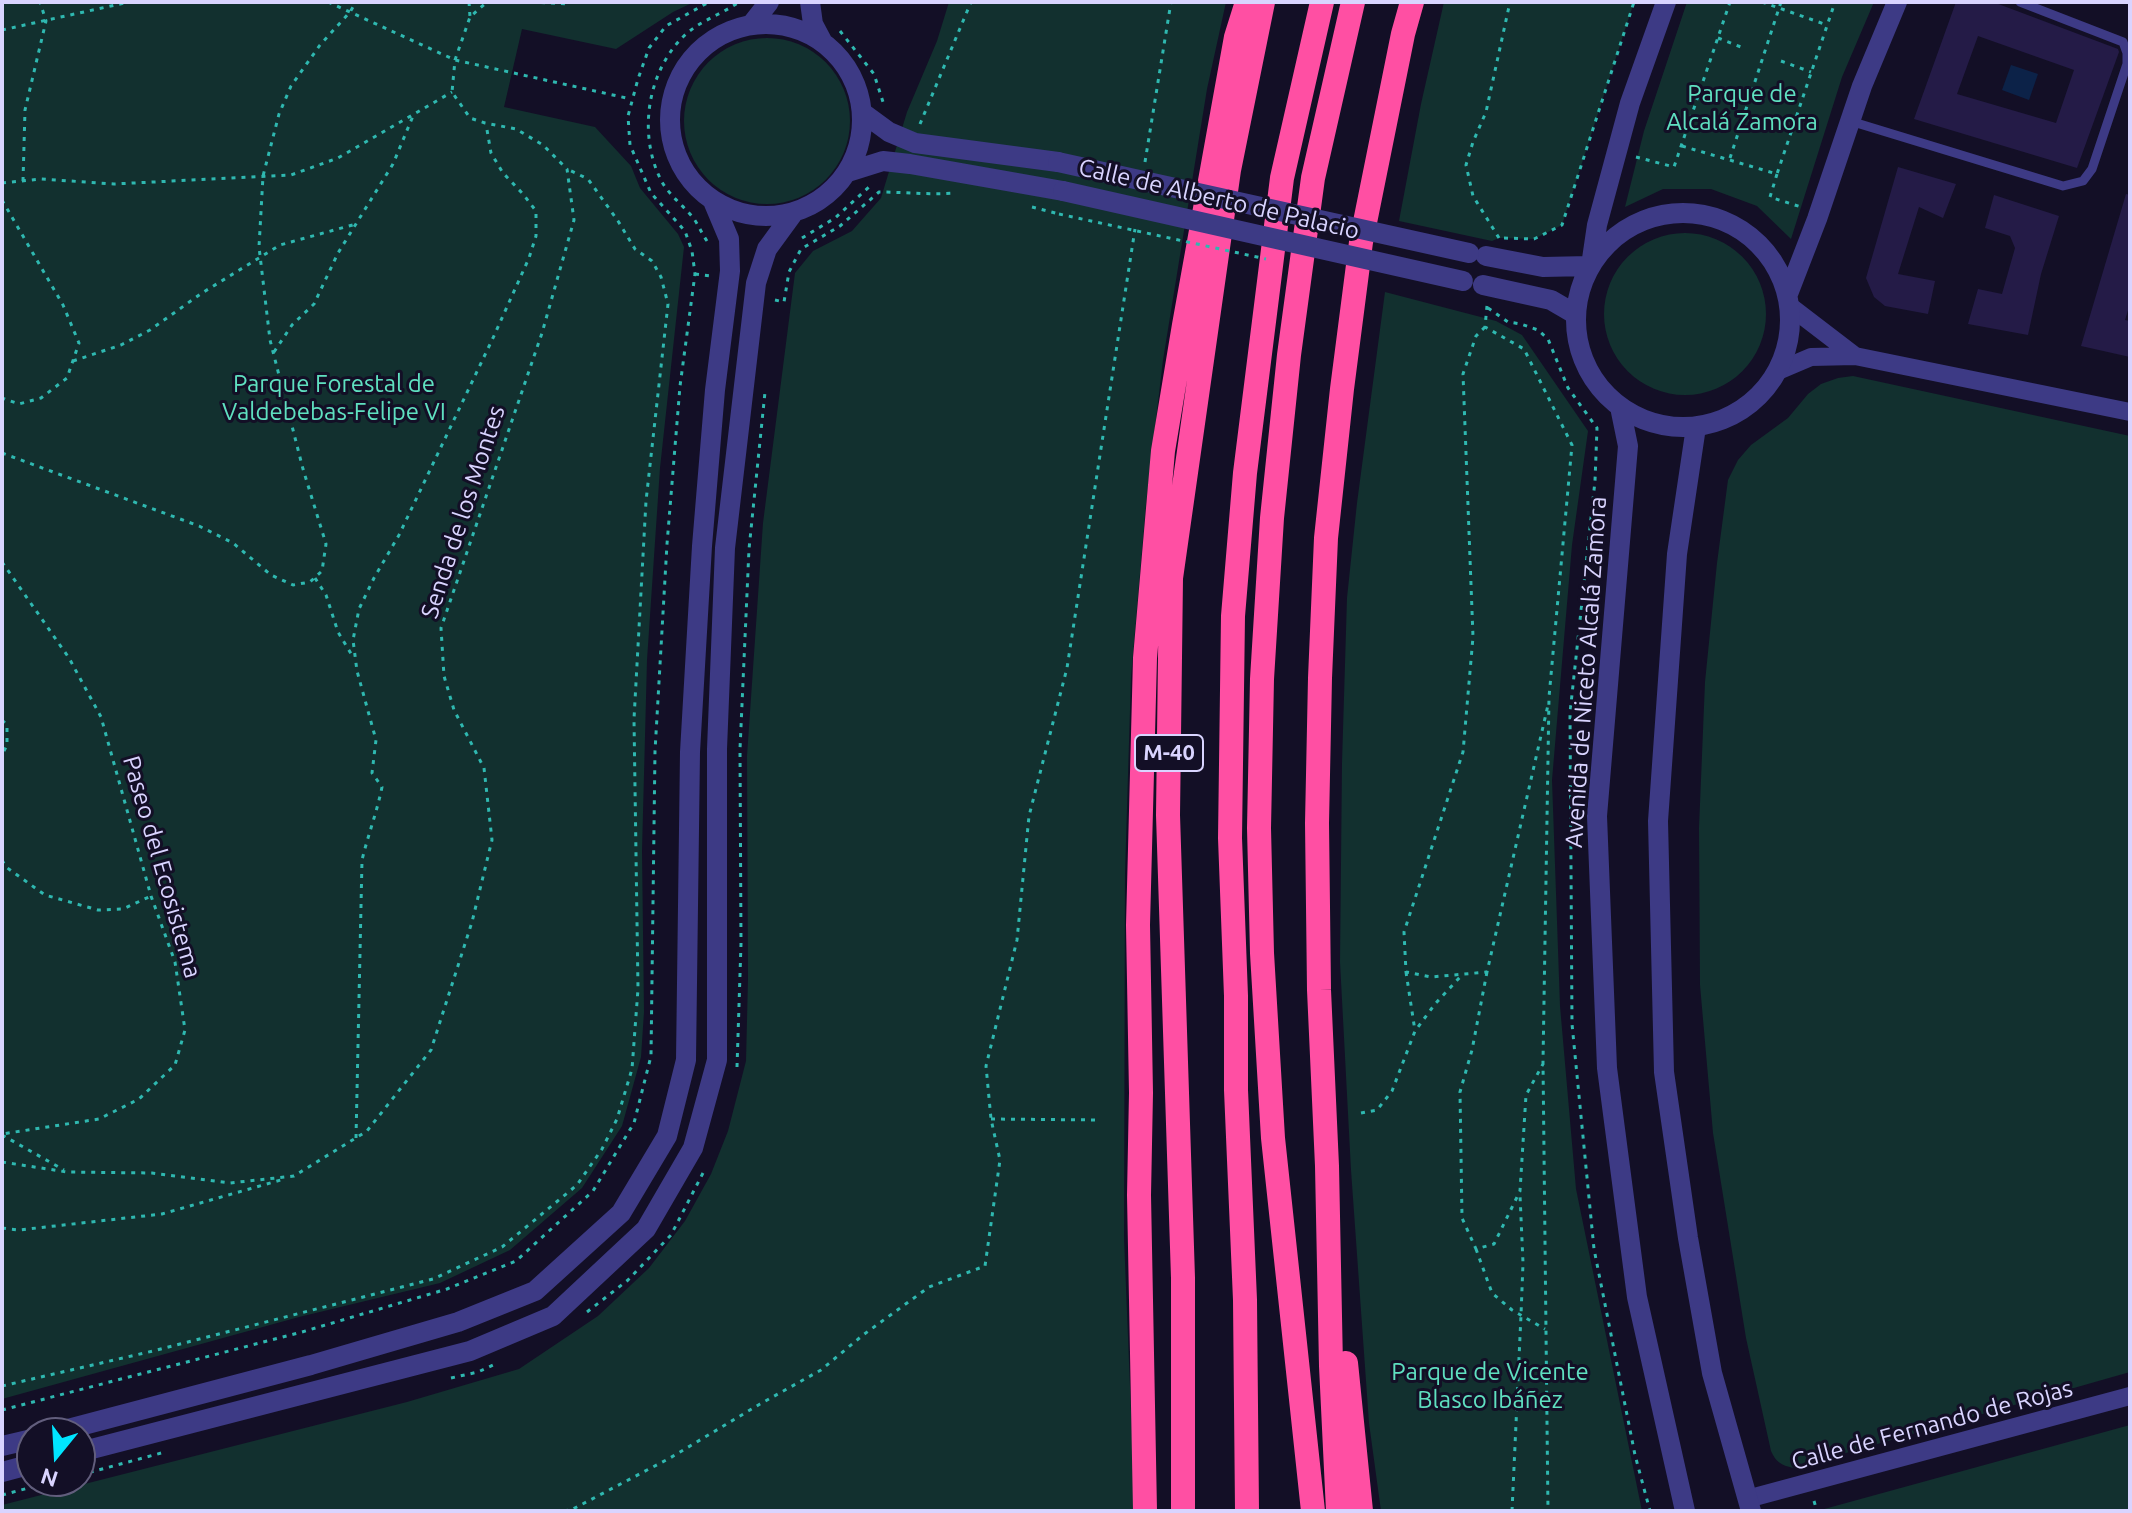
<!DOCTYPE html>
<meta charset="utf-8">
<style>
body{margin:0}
#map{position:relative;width:2132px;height:1513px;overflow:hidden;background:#130f26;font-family:Ubuntu,sans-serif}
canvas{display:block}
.frame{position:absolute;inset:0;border:4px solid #d9d4ff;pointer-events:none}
.north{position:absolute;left:16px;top:1417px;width:80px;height:80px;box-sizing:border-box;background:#130f26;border:2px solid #625e7d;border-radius:50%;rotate:198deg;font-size:22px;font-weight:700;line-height:32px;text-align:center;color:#d9d4ff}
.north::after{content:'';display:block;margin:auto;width:28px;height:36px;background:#00e5ff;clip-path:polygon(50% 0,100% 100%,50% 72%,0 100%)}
</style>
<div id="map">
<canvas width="2132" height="1513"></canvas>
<div class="frame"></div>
<div class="north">N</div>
</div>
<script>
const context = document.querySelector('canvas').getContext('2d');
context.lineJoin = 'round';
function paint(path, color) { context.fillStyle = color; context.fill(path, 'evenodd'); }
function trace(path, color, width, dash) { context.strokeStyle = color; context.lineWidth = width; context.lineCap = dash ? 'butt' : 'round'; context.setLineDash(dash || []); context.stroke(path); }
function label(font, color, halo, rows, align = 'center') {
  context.font = font + ' Ubuntu,sans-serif'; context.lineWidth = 6; context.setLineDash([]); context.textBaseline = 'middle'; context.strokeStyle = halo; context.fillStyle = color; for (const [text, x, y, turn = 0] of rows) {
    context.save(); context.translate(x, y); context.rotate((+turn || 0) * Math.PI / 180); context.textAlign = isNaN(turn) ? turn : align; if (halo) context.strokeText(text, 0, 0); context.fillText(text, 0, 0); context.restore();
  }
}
paint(new Path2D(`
 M 2,2 L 694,2 L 673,12 L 616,49 L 522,29 L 504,107 L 595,127 L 631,166 L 640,188 L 678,234 L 684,247 L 660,468 L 647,660 L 642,851 L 644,1012 L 641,1057 L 622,1126 L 582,1188 L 510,1250 L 440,1283 L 299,1317 L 2,1399 Z
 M 949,2 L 1226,2 L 1207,89 L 1163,360 L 1146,504 L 1131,677 L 1125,874 L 1124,1238 L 1135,1511 L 2,1511 L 2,1505 L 407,1402 L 519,1369 L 598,1316 L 649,1268 L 685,1221 L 711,1174 L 728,1131 L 746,1061 L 748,979 L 747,756 L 763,523 L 795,273 L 813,251 L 852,231 L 881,198 L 907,112 L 937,41 Z
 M 1444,2 L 1634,2 L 1562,225 L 1534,239 L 1499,238 L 1492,241 L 1399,221 L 1421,104 Z
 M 1687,2 L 1874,2 L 1842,77 L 1791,239 L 1757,206 L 1711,189 L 1663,189 L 1625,207 L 1644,131 Z
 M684 121a83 83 0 1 1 166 0a83 83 0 1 1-166 0Z
 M1604 314a81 81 0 1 1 162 0a81 81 0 1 1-162 0Z
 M 1385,292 L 1496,321 L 1522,335 L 1588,431 L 1572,545 L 1552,780 L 1560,1006 L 1576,1189 L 1642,1511 L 1381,1511 L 1369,1423 L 1351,1170 L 1340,962 L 1342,763 L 1347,598 L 1357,503 Z
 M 1853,376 L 2130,436 L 2130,1372 L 1793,1468 C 1781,1465 1776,1462 1771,1451 L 1746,1338 L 1713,1133 L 1700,985 L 1699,828 L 1705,682 L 1717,563 L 1728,480 L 1738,460 L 1751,445 L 1788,418 L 1808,394 L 1821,384 L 1838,378 Z
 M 2130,1425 L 2130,1511 L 1817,1511 Z`), '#12302f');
paint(new Path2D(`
 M 2011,65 L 2038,74 L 2029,100 L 2002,90 Z`), '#0c2248');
paint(new Path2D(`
 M 1956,2 L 1993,2 L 2118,49 L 2119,52 L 2077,168 L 1914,119 ZM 1978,36 L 2074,70 L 2056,123 L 1957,94 Z
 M 1898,167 L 1956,184 L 1943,218 L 1919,207 L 1898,274 L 1935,281 L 1928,314 L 1885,306 L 1874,297 L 1866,278 Z
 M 2126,194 L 2130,195 L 2130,304 L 2125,320 L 2130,321 L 2130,357 L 2081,346 Z
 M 1994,195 L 2059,216 L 2041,274 L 2028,335 L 1968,324 L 1978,289 L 2002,294 L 2015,248 L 2010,236 L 1985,228 Z`), '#241b47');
trace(new Path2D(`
 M 328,2 L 455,60 L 631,99
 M 469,2 L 470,17
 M 531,2 L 569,4
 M 1762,2 L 1827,25
 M 2,30 L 129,2
 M 840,31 L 874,74 L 883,102
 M 1718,38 L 1741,47
 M 1781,61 L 1811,72
 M 920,124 L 971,2
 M 1682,146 L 1777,174 L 1835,2
 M 1636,157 L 1674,167 L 1730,2
 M 1730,158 L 1781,2
 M 1145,162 L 1171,2
 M 1777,174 L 1770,197 L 1801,207
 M 23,181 L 25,110 L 46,21 L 40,2
 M 2,183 L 41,179 L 114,184 L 291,175 L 338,158 L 452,92
 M 2,200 L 63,305 L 79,343 L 67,378 L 41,398 L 19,404 L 2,398
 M 1032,207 L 1059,214
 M 802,238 L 835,218 L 869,187
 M 1499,238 L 1473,196 L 1466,165 L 1473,142 L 1486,112 L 1510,2
 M 1504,238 L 1534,239 L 1562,225 L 1634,2
 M 707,241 C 702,234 699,226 694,219 C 684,206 670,196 662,182 C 637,135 647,70 686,34 C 702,20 722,14 739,2
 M 695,274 L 711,276
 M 775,300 L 784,302 L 789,272 L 801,249 L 840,226 L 879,192 C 904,192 928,195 954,193
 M 1487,306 L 1485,327 L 1524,349 L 1572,445 L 1549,697 L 1543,1062 L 1548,1511
 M 1488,308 L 1508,322 L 1521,324 L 1538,330 L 1548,339 L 1568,388 L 1597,428 L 1595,481 L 1570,713 L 1572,1024 L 1594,1249 L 1635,1455 L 1650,1511
 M 1485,327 L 1476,336 L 1463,374 L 1473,637 L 1463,752 L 1404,932 L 1406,972 L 1431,977 L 1487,972 L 1548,705
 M 274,352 L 292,325 L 314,304 L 338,253 L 393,164 L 413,116
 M 73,361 L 121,345 L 150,330 L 202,293 L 280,245 L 356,224
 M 2,453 L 199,526 L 233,543 L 271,575 L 293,585 L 310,582 L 322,571 L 326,544 L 303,469 L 270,340 L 259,247 L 263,176 L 279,114 L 291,86 L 320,45 L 350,12 L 356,2
 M 2,562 L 69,658 L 101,717 L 151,896 L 175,962 L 185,1030 L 175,1065 L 139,1099 L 99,1119 L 2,1134
 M 315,578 L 326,595 L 338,632 L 353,657
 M 2,720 L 7,725 L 7,745 L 2,755
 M 2,860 L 6,867 L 45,895 L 98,910 L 123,909 L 151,896
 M 1406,972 L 1415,1031
 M 1487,972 L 1472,1050 L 1460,1092 L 1462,1218 L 1476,1249 L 1494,1244 L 1520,1191 L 1526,1095 L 1543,1064
 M 737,1067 L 741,944 L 740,749 L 749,549 L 765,392
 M 1361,1113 L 1377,1110 L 1392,1091 L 1415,1031 L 1435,1004 L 1461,976
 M 991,1119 L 1100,1120
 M 2,1135 L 64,1170
 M 356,1138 L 362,860 C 368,835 377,812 382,787 L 372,773 L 376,740 L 357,671 L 353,640 L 359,609 L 374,578 L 399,535 L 493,338 L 529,258 L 536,236 L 536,211 L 523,194 L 503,173 L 491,153 L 486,124
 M 2,1162 L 67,1172 L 152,1173 L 230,1183 L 294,1176 L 367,1131 L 431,1050 L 472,922 L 492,840 L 484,768 L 454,710 L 444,676 L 441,628 L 542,333 L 574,220 L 567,169 L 543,145 L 516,129 L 485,123 L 470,118 L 452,92 L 455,60 L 470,17 L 487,2
 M 2,1228 L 19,1230 L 162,1214 L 284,1179
 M 1476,1249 L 1492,1293 L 1512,1310 L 1545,1329
 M 587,1312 L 628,1280 L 671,1235 L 703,1173
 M 451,1378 L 478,1372 L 493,1365
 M 2,1386 L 153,1351 L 433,1279 L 502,1247 L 577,1185 L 602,1149 L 617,1119 L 632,1069 L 638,989 L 634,719 L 646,501 L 668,304 L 661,277 L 652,261 L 635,249 L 618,221 L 588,179 L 567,169
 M 2,1410 L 302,1332 L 447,1289 L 516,1261 L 593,1191 L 634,1123 L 651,1056 L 655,751 L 667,544 L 680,386 L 695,274 L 692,251 L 685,231 L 651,193 L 630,145 L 628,116 L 638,79 L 649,48 L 666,26 L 709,2
 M 80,1475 L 165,1452
 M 2,1495 L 55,1481
 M 1814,1501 L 1817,1511
 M 564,1511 L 573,1509 L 670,1458 L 760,1404 L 821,1370 L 863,1335 L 929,1287 L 985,1266 L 1000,1160 L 991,1119 L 986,1066 L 1017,940 L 1029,816 L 1067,668 L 1135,229
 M 1512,1511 L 1521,1315 L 1523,1263 L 1520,1195`), '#2fb8b0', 3, [4, 6]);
trace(new Path2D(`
 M 1850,121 L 2063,186 L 2083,181 L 2092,169 L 2127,64 L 2127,53 L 2123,42 L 2020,2`), '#3d3a85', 9);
trace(new Path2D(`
 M 1791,307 L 1855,356
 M 1778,371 L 1811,357 L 1855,356 L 2130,412
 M 1747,1499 L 2130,1396`), '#3d3a85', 18);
trace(new Path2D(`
 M 810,2 L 813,24 L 822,41
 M670 120a96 96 0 1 1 192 0a96 96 0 1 1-192 0Z
 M 751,25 L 769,2
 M 863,113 L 889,132 L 915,143 L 1058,162
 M 848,172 L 883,161 L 910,164 L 1063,191
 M1576 320a107 107 0 1 1 214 0a107 107 0 1 1-214 0Z
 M 1486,256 L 1543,267 L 1589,266
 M 1592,259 L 1597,225 L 1630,103 L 1666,2
 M 1483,285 L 1551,300 L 1575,314
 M 1788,294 L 1817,219 L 1862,86 L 1897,2
 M 1620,407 L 1628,446 L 1597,816 L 1607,1068 L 1637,1297 L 1685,1511
 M 1696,427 L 1677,554 L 1658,821 L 1664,1072 L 1688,1238 L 1712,1373 L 1751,1511
 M 53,1433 L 311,1365 L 458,1322 L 535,1291 L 621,1213 L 667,1136 L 686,1060 L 690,752 L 702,546 L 715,390 L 730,271 L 729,239 L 713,201
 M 2,1446 L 32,1439
 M 80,1452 L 470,1351 L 553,1316 L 646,1229 L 693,1148 L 717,1060 L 717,749 L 725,548 L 756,283 L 767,249 L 794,212
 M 2,1472 L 32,1464`), '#3d3a85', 20);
trace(new Path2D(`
 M 1346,1363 L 1361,1511
 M 1145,1511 L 1139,1195 L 1141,1093 L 1138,925 L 1145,658 L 1163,451 L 1184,325 L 1236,37 L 1247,2
 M 1183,1511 L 1183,1278 L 1168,815 L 1171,578 L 1229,170 L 1263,2
 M 1247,1511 L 1245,1300 L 1236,1090 L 1236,996 L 1230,838 L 1233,616 L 1245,473 L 1282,178 L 1322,2
 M 1313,1511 L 1273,1138 L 1262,953 L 1259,828 L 1262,679 L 1272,518 L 1289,355 L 1313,178 L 1353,2
 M 1338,1511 L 1331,1366 L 1327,1166 L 1319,990 L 1317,823 L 1320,678 L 1326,538 L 1342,389 L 1361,242 L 1403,34 L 1412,2`), '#ff4fa3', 24);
trace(new Path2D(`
 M 1059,214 L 1266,259`), '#2fb8b0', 3, [4, 6]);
trace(new Path2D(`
 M 1058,162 L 1469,253
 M 1063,191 L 1463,281`), '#3d3a85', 20);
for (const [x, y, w] of [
 [1169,753,68]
]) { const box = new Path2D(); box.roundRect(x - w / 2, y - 18, w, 36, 6); context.fillStyle = '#130f26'; context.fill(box); trace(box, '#d9d4ff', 2); }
label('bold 22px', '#d9d4ff', null, [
 ["M-40",1169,753]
]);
label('24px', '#5fe0c0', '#130f26', [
 ["Parque de",1742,94],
 ["Alcalá Zamora",1742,122],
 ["Parque Forestal de",334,384],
 ["Valdebebas-Felipe VI",334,412],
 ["Parque de Vicente",1490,1372],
 ["Blasco Ibáñez",1490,1400]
]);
label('24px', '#d9d4ff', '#130f26', [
 ["Calle de Alberto de Palacio",1219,199,13],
 ["Senda de los Montes",463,512,-72],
 ["Avenida de Niceto Alcalá Zamora",1586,672,-86],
 ["Paseo del Ecosistema",162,867,74],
 ["Calle de Fernando de Rojas",1932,1425,-15]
]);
</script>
